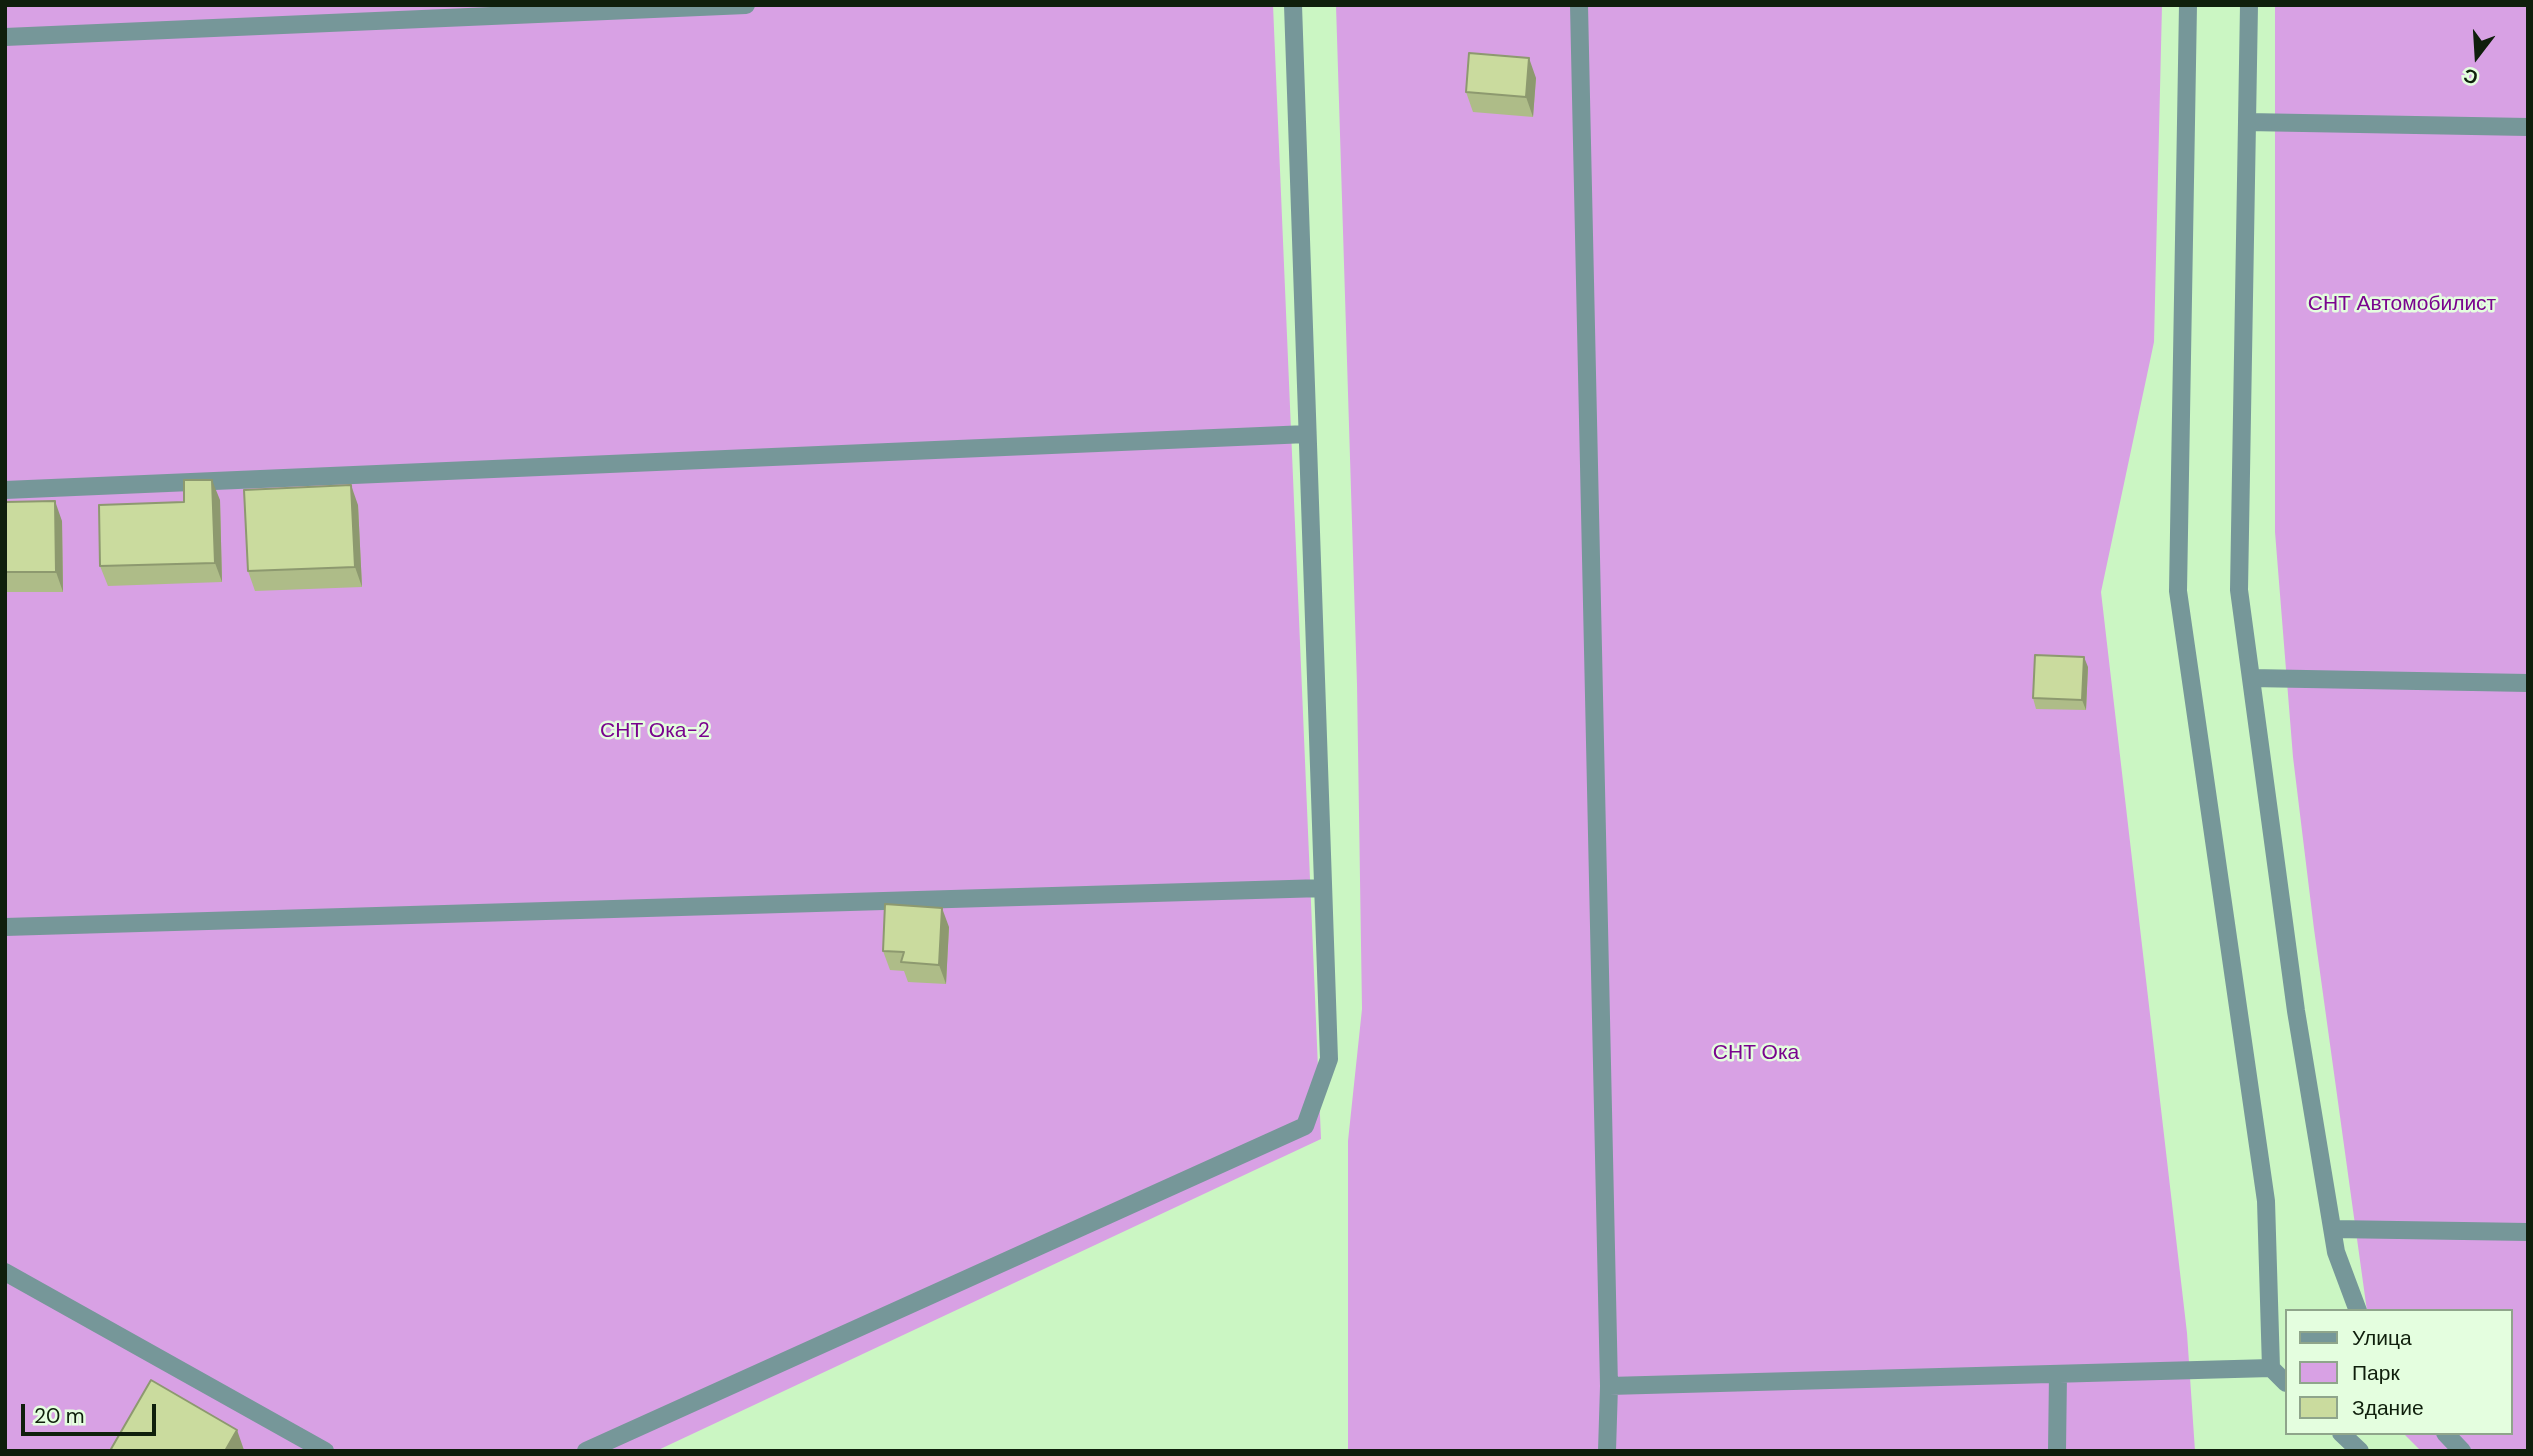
<!DOCTYPE html>
<meta charset="utf-8">
<style>
body{margin:0}
#map{position:relative;width:2533px;height:1456px;overflow:hidden;background:#cbf6c3;font-family:"DM Sans",sans-serif}
canvas{display:block}
.frame{position:absolute;inset:0;border:7px solid #0f1f0c;pointer-events:none}
.legend{position:absolute;left:2285px;top:1309px;width:228px;height:126px;box-sizing:border-box;background:#e4fedf;border:2px solid #8fa58b;margin:0;padding:9px 12px;list-style:none;font-size:21px;color:#0f1f0c}
.legend li{display:flex;align-items:center;gap:14px;height:35px}
.legend b{width:35px;border:2px solid #8fa58b}
.north{position:absolute;left:2442px;top:21px;width:70px;height:70px;-webkit-text-stroke:5px #e4fedf;paint-order:stroke;rotate:197deg;font-size:19px;font-weight:700;line-height:28px;text-align:center;color:#0f1f0c}
.north::after{content:'';display:block;margin:auto;width:24px;height:32px;background:#0f1f0c;clip-path:polygon(50% 0,100% 100%,50% 72%,0 100%)}
.scale{position:absolute;left:21px;top:1404px;width:135px;height:32px;box-sizing:border-box;border:4px solid #0f1f0c;border-top:0;padding-left:9px;font-size:21px;line-height:24px;white-space:nowrap;color:#0f1f0c;-webkit-text-stroke:5px #e4fedf;paint-order:stroke}
</style>
<div id="map">
<canvas width="2533" height="1456"></canvas>
<div class="frame"></div>
<ul class="legend">
<li><b style="height:9px;background:#769799"></b>Улица</li>
<li><b style="height:19px;background:#d8a1e4"></b>Парк</li>
<li><b style="height:19px;background:#cadb9e"></b>Здание</li>
</ul>
<div class="north">С</div>
<div class="scale">20 m</div>
</div>
<script>
const context = document.querySelector('canvas').getContext('2d');
context.lineJoin = 'round';
function paint(path, color) { context.fillStyle = color; context.fill(path, 'evenodd'); }
function trace(path, color, width, dash) { context.strokeStyle = color; context.lineWidth = width; context.lineCap = dash ? 'butt' : 'round'; context.setLineDash(dash || []); context.stroke(path); }
function label(font, color, halo, rows, align = 'center') {
  context.font = font + ' "DM Sans",sans-serif'; context.lineWidth = 5; context.setLineDash([]); context.textBaseline = 'middle'; context.strokeStyle = halo; context.fillStyle = color; for (const [text, x, y, turn = 0] of rows) {
    context.save(); context.translate(x, y); context.rotate((+turn || 0) * Math.PI / 180); context.textAlign = isNaN(turn) ? turn : align; if (halo) context.strokeText(text, 0, 0); context.fillText(text, 0, 0); context.restore();
  }
}
paint(new Path2D(`
 M 5,5 L 1273,5 L 1321,1139 L 656,1451 L 5,1451 Z
 M 1336,5 L 2162,5 L 2154,342 L 2101,592 L 2187,1333 L 2195,1451 L 1348,1451 L 1348,1141 L 1362,1009 L 1357,684 Z
 M 2275,5 L 2528,5 L 2528,1451 L 2421,1451 L 2403,1433 L 2510,1433 L 2510,1311 L 2367,1311 L 2314,929 L 2293,757 L 2275,532 Z`), '#d8a1e4');
trace(new Path2D(`
 M 2249,5 L 2239,590 L 2296,1011 L 2336,1252 L 2358,1311
 M 5,37 L 746,5
 M 2247,122 L 2528,127
 M 5,490 L 1307,434
 M 2251,678 L 2528,683
 M 5,927 L 1323,888
 M 2333,1229 L 2528,1232
 M 5,1272 L 325,1451
 M 2445,1433 L 2462,1451
 M 586,1451 L 1305,1126 L 1329,1059 L 1293,5`), '#769799', 18);
trace(new Path2D(`
 M 1579,5 L 1609,1386 L 1607,1451
 M 2271,1368 L 2286,1383
 M 1609,1386 L 2271,1368 L 2266,1201 L 2178,591 L 2188,5
 M 2341,1433 L 2360,1451
 M 2057,1451 L 2058,1374`), '#769799', 18);
paint(new Path2D(`
 M 1536,78 L 1533,117 L 1473,112 L 1466,92 Z
 M 220,500 L 222,582 L 108,586 L 100,566 L 184,502 Z
 M 5,502 L 62,521 L 63,592 L 5,592 Z
 M 358,505 L 362,587 L 255,591 L 248,571 Z
 M 2088,667 L 2086,710 L 2036,709 L 2033,698 Z
 M 949,927 L 946,984 L 908,982 L 904,971 L 890,970 L 883,951 Z`), '#aebc88');
paint(new Path2D(`
 M 1529,58 L 1536,78 L 1533,117 L 1526,97 Z
 M 212,480 L 220,500 L 222,582 L 215,563 Z
 M 351,485 L 358,505 L 362,587 L 355,567 Z
 M 55,501 L 62,521 L 63,592 L 56,572 Z
 M 2084,657 L 2088,667 L 2086,710 L 2082,700 Z
 M 942,908 L 949,927 L 946,984 L 939,965 Z
 M 237,1430 L 244,1450 L 244,1451 L 225,1451 Z`), '#8d996f');
const building = new Path2D(`
 M 1469,53 L 1529,58 L 1526,97 L 1466,92 Z
 M 184,480 L 212,480 L 215,563 L 100,566 L 99,505 L 184,502 Z
 M 351,485 L 355,567 L 248,571 L 244,490 Z
 M 55,501 L 56,572 L 5,572 L 5,502 Z
 M 2035,655 L 2084,657 L 2082,700 L 2033,698 Z
 M 885,904 L 942,908 L 939,965 L 901,962 L 904,952 L 883,951 Z
 M 151,1380 L 237,1430 L 225,1451 L 114,1451 L 111,1449 Z`);
paint(building, '#cadb9e');
trace(building, '#8d996f', 2);
label('21px', '#7a048e', '#e4fedf', [
 ["СНТ Автомобилист",2402,304],
 ["СНТ Ока-2",655,731],
 ["СНТ Ока",1756,1053]
]);
</script>
